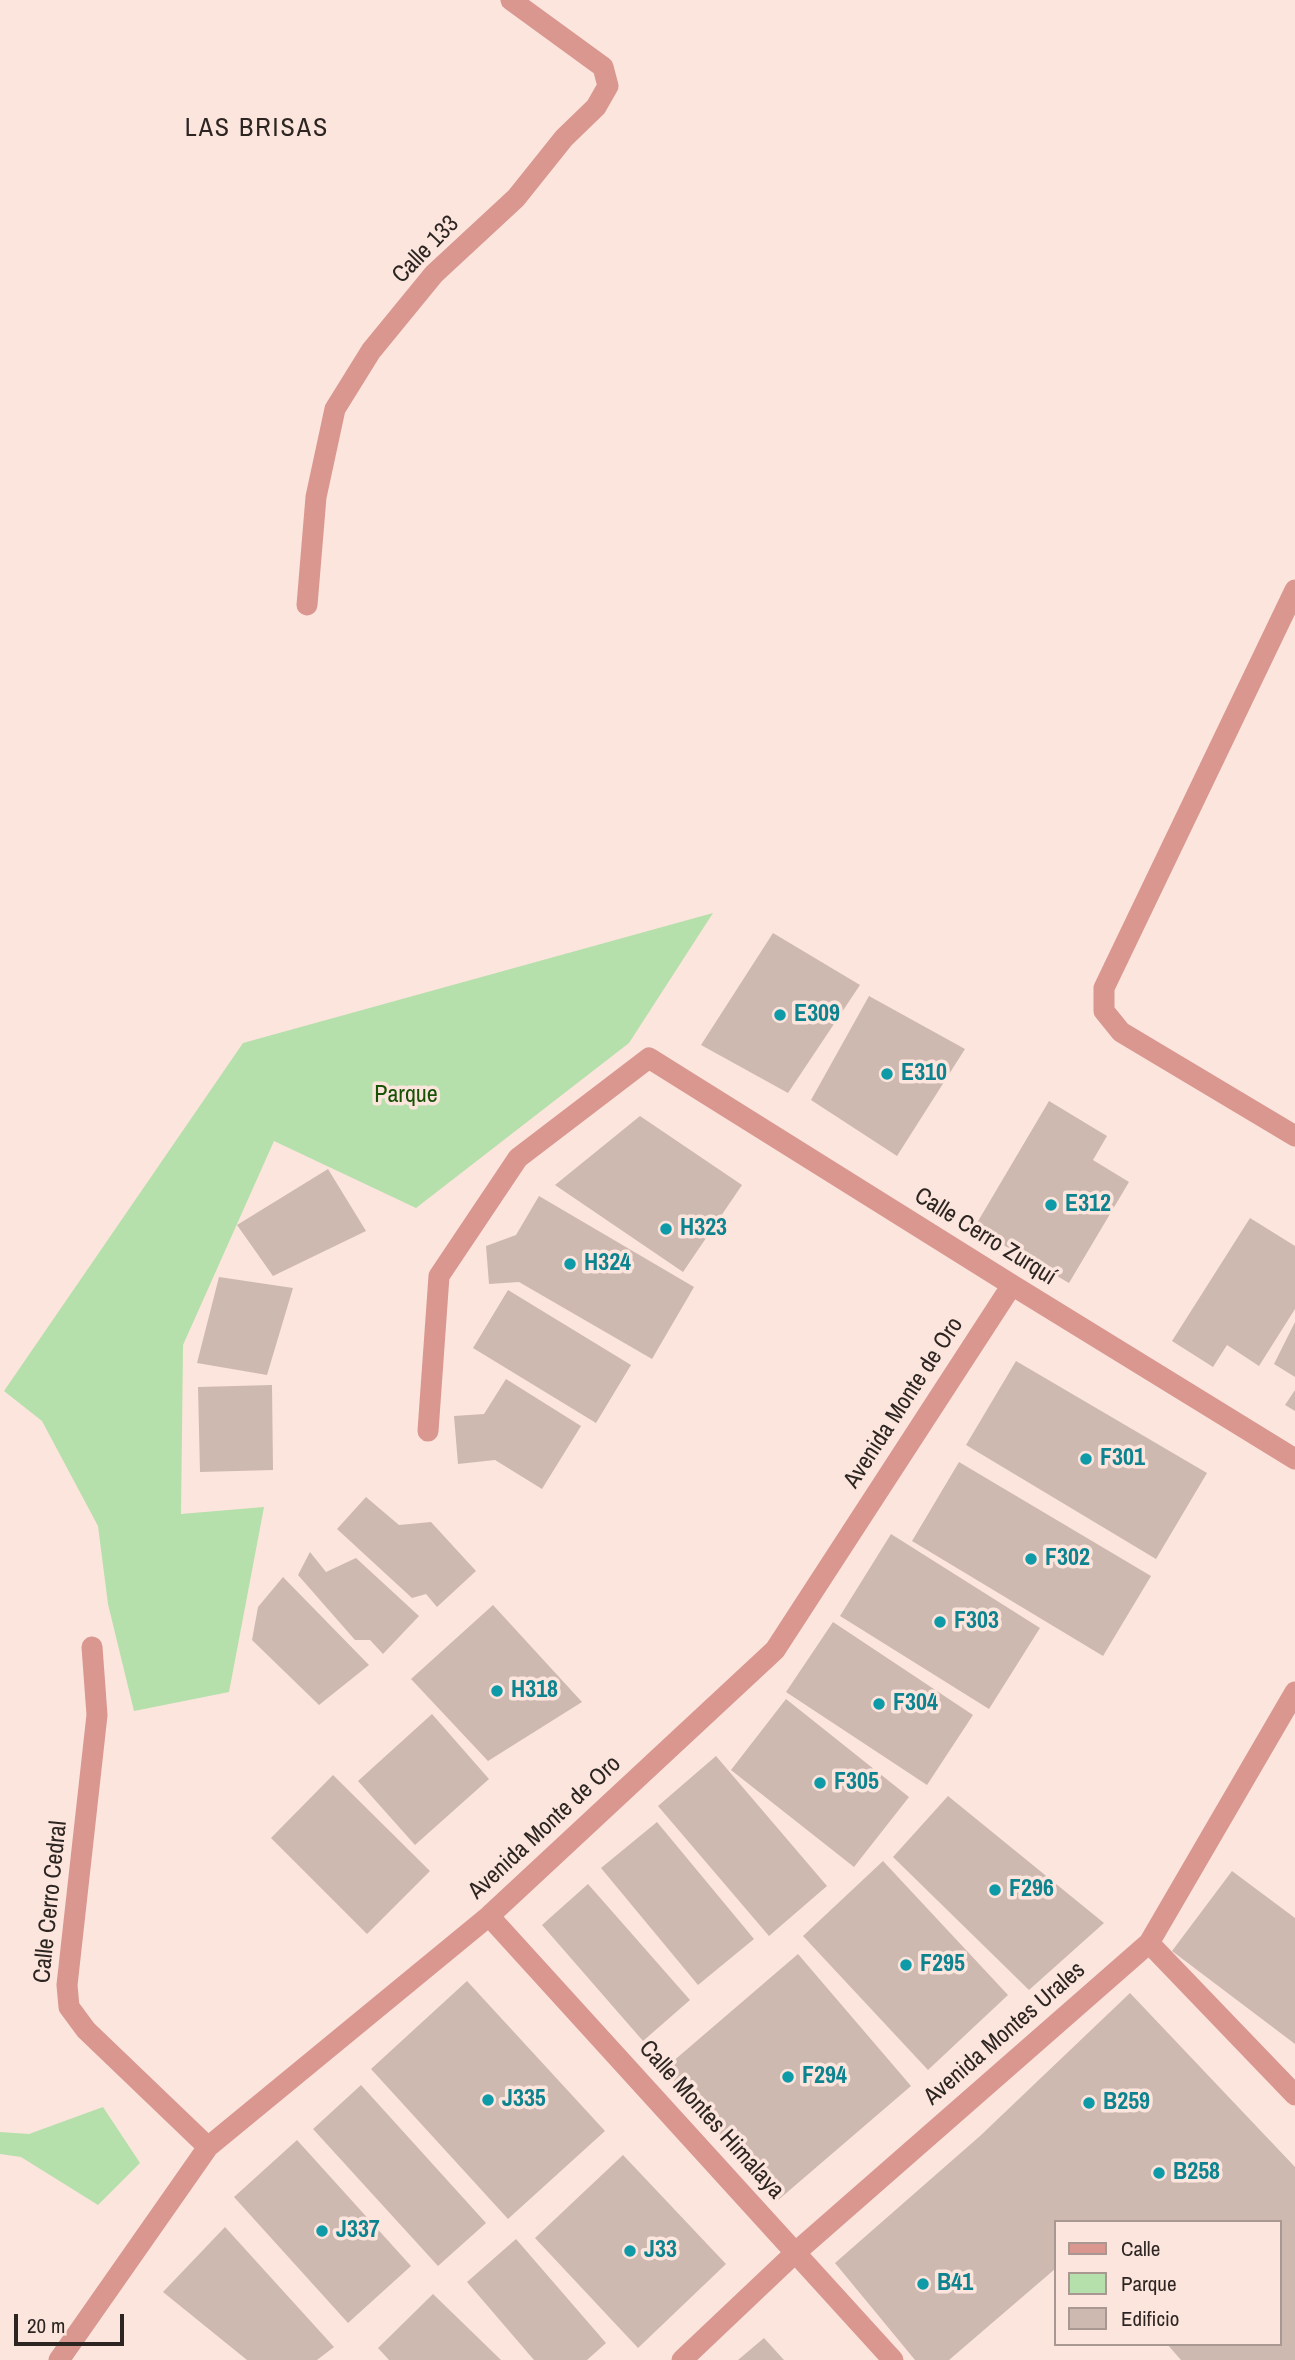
<!DOCTYPE html>
<meta charset="utf-8">
<style>
body{margin:0}
#map{position:relative;width:1295px;height:2360px;overflow:hidden;background:#fbe5dd;font-family:"Archivo Narrow",sans-serif}
canvas{display:block}
.legend{position:absolute;left:1054px;top:2220px;width:228px;height:126px;box-sizing:border-box;background:#fbe5dd;border:2px solid #a99892;margin:0;padding:9px 12px;list-style:none;font-size:21px;color:#2d2522}
.legend li{display:flex;align-items:center;gap:14px;height:35px}
.legend b{width:35px;border:2px solid #a99892}
.scale{position:absolute;left:14px;top:2314px;width:110px;height:32px;box-sizing:border-box;border:4px solid #2d2522;border-top:0;padding-left:9px;font-size:21px;line-height:24px;white-space:nowrap;color:#2d2522;-webkit-text-stroke:5px #fbe5dd;paint-order:stroke}
</style>
<div id="map">
<canvas width="1295" height="2360"></canvas>
<ul class="legend">
<li><b style="height:9px;background:#d99790"></b>Calle</li>
<li><b style="height:19px;background:#b5dfab"></b>Parque</li>
<li><b style="height:19px;background:#ceb9b1"></b>Edificio</li>
</ul>
<div class="scale">20 m</div>
</div>
<script>
const context = document.querySelector('canvas').getContext('2d');
context.lineJoin = 'round';
function paint(path, color) { context.fillStyle = color; context.fill(path, 'evenodd'); }
function trace(path, color, width, dash) { context.strokeStyle = color; context.lineWidth = width; context.lineCap = dash ? 'butt' : 'round'; context.setLineDash(dash || []); context.stroke(path); }
function label(font, color, halo, rows, align = 'center') {
  context.font = font + ' "Archivo Narrow",sans-serif'; context.lineWidth = 7; context.setLineDash([]); context.textBaseline = 'middle'; context.strokeStyle = halo; context.fillStyle = color; for (const [text, x, y, turn = 0] of rows) {
    context.save(); context.translate(x, y); context.rotate((+turn || 0) * Math.PI / 180); context.textAlign = isNaN(turn) ? turn : align; if (halo) context.strokeText(text, 0, 0); context.fillText(text, 0, 0); context.restore();
  }
}
paint(new Path2D(`
 M 713,913 L 629,1043 L 416,1208 L 274,1141 L 183,1345 L 181,1514 L 264,1507 L 229,1692 L 134,1711 L 108,1604 L 98,1526 L 42,1421 L 4,1391 L 243,1043 Z
 M 103,2107 L 140,2163 L 98,2205 L 21,2157 L 0,2154 L 0,2132 L 29,2134 Z`), '#b5dfab');
paint(new Path2D(`
 M 773,933 L 860,985 L 788,1093 L 701,1045 Z
 M 869,996 L 965,1049 L 897,1156 L 811,1100 Z
 M 1049,1101 L 1107,1136 L 1093,1160 L 1129,1182 L 1069,1283 L 974,1228 Z
 M 640,1116 L 742,1185 L 683,1272 L 555,1185 Z
 M 328,1169 L 366,1231 L 273,1276 L 237,1225 Z
 M 539,1196 L 694,1287 L 652,1359 L 519,1282 L 489,1284 L 486,1246 L 516,1235 Z
 M 1250,1218 L 1295,1246 L 1295,1309 L 1259,1366 L 1227,1345 L 1213,1367 L 1172,1341 Z
 M 219,1277 L 293,1288 L 267,1375 L 197,1363 Z
 M 508,1290 L 631,1365 L 596,1423 L 473,1348 Z
 M 1295,1322 L 1295,1377 L 1274,1364 Z
 M 1016,1361 L 1207,1473 L 1156,1559 L 966,1445 Z
 M 506,1379 L 581,1426 L 542,1489 L 495,1460 L 458,1464 L 454,1416 L 484,1414 Z
 M 272,1385 L 273,1470 L 200,1472 L 198,1387 Z
 M 1295,1390 L 1295,1411 L 1285,1405 Z
 M 959,1462 L 1151,1576 L 1103,1656 L 912,1541 Z
 M 366,1497 L 399,1525 L 431,1522 L 476,1571 L 437,1607 L 426,1594 L 412,1598 L 337,1529 Z
 M 891,1534 L 1040,1628 L 989,1709 L 840,1616 Z
 M 310,1552 L 326,1572 L 356,1558 L 419,1616 L 383,1654 L 370,1640 L 355,1640 L 298,1575 Z
 M 283,1577 L 369,1665 L 319,1705 L 252,1640 L 258,1607 Z
 M 493,1605 L 582,1702 L 488,1761 L 411,1679 Z
 M 833,1622 L 973,1715 L 927,1785 L 786,1692 Z
 M 786,1699 L 909,1797 L 854,1867 L 731,1770 Z
 M 432,1714 L 489,1779 L 415,1845 L 358,1781 Z
 M 716,1756 L 827,1886 L 769,1936 L 658,1806 Z
 M 333,1775 L 430,1871 L 367,1934 L 271,1838 Z
 M 948,1796 L 1104,1923 L 1029,1990 L 893,1857 Z
 M 657,1822 L 754,1939 L 698,1985 L 601,1868 Z
 M 883,1861 L 1008,1995 L 928,2070 L 803,1936 Z
 M 1232,1871 L 1295,1918 L 1295,2044 L 1172,1951 Z
 M 588,1884 L 690,2000 L 643,2041 L 542,1925 Z
 M 798,1954 L 911,2086 L 777,2201 L 664,2069 Z
 M 467,1981 L 605,2131 L 508,2219 L 371,2069 Z
 M 1130,1993 L 1295,2167 L 1295,2360 L 1181,2360 L 1167,2344 L 1279,2344 L 1279,2222 L 1055,2222 L 1055,2269 L 949,2360 L 915,2360 L 835,2263 L 980,2136 Z
 M 361,2085 L 486,2223 L 438,2266 L 313,2129 Z
 M 297,2140 L 411,2266 L 348,2323 L 234,2197 Z
 M 623,2155 L 726,2264 L 638,2348 L 535,2238 Z
 M 225,2227 L 334,2347 L 317,2360 L 247,2360 L 163,2292 Z
 M 516,2239 L 606,2343 L 587,2360 L 534,2360 L 467,2282 Z
 M 433,2294 L 501,2360 L 389,2360 L 378,2348 Z
 M 764,2338 L 784,2360 L 738,2360 Z`), '#ceb9b1');
trace(new Path2D(`
 M 1295,590 L 1104,988 L 1104,1011 L 1121,1032 L 1295,1136
 M 307,605 L 316,497 L 335,409 L 371,351 L 434,274 L 516,198 L 564,138 L 596,107 L 608,86 L 603,67 L 511,0
 M 428,1431 L 439,1276 L 518,1158 L 649,1058 L 1012,1285 L 1295,1459
 M 92,1647 L 97,1715 L 67,1985 L 69,2007 L 86,2030 L 208,2147
 M 489,1916 L 893,2360
 M 1149,1943 L 1295,2095
 M 59,2360 L 208,2147 L 489,1916 L 775,1650 L 1012,1285
 M 682,2360 L 795,2253 L 1149,1943 L 1295,1692`), '#d99790', 21);
for (const [x, y, r, color] of [
 [780,1015,7,"#0f9aa8"],
 [887,1074,7,"#0f9aa8"],
 [1051,1205,7,"#0f9aa8"],
 [666,1229,7,"#0f9aa8"],
 [570,1264,7,"#0f9aa8"],
 [1086,1459,7,"#0f9aa8"],
 [1031,1559,7,"#0f9aa8"],
 [940,1622,7,"#0f9aa8"],
 [497,1691,7,"#0f9aa8"],
 [879,1704,7,"#0f9aa8"],
 [820,1783,7,"#0f9aa8"],
 [995,1890,7,"#0f9aa8"],
 [906,1965,7,"#0f9aa8"],
 [788,2077,7,"#0f9aa8"],
 [488,2100,7,"#0f9aa8"],
 [1089,2103,7,"#0f9aa8"],
 [1159,2173,7,"#0f9aa8"],
 [322,2231,7,"#0f9aa8"],
 [630,2251,7,"#0f9aa8"],
 [923,2284,7,"#0f9aa8"]
]) { const dot = new Path2D(); dot.arc(x, y, r, 0, 2 * Math.PI); context.fillStyle = color; context.fill(dot); trace(dot, '#fbe5dd', 2.5); }
label('24px', '#2d2522', '#fbe5dd', [
 ["Calle 133",426,250,-46],
 ["Calle Cerro Zurquí",985,1237,32],
 ["Avenida Monte de Oro",904,1403,-57],
 ["Avenida Monte de Oro",545,1828,-43],
 ["Calle Cerro Cedral",51,1902,-84],
 ["Avenida Montes Urales",1005,2034,-41],
 ["Calle Montes Himalaya",711,2120,48]
]);
label('bold 24px', '#0d838f', '#fbe5dd', [
 ["E309",794,1015],
 ["E310",901,1074],
 ["E312",1065,1205],
 ["H323",680,1229],
 ["H324",584,1264],
 ["F301",1100,1459],
 ["F302",1045,1559],
 ["F303",954,1622],
 ["H318",511,1691],
 ["F304",893,1704],
 ["F305",834,1783],
 ["F296",1009,1890],
 ["F295",920,1965],
 ["F294",802,2077],
 ["J335",502,2100],
 ["B259",1103,2103],
 ["B258",1173,2173],
 ["J337",336,2231],
 ["J33",644,2251],
 ["B41",937,2284]
], 'left');
label('24px', '#185205', '#fbe5dd', [
 ["Parque",406,1096]
]);
context.letterSpacing = '2px';
label('26px', '#2d2522', '#fbe5dd', [
 ["LAS BRISAS",257,129]
]);
context.letterSpacing = '0px';
</script>
